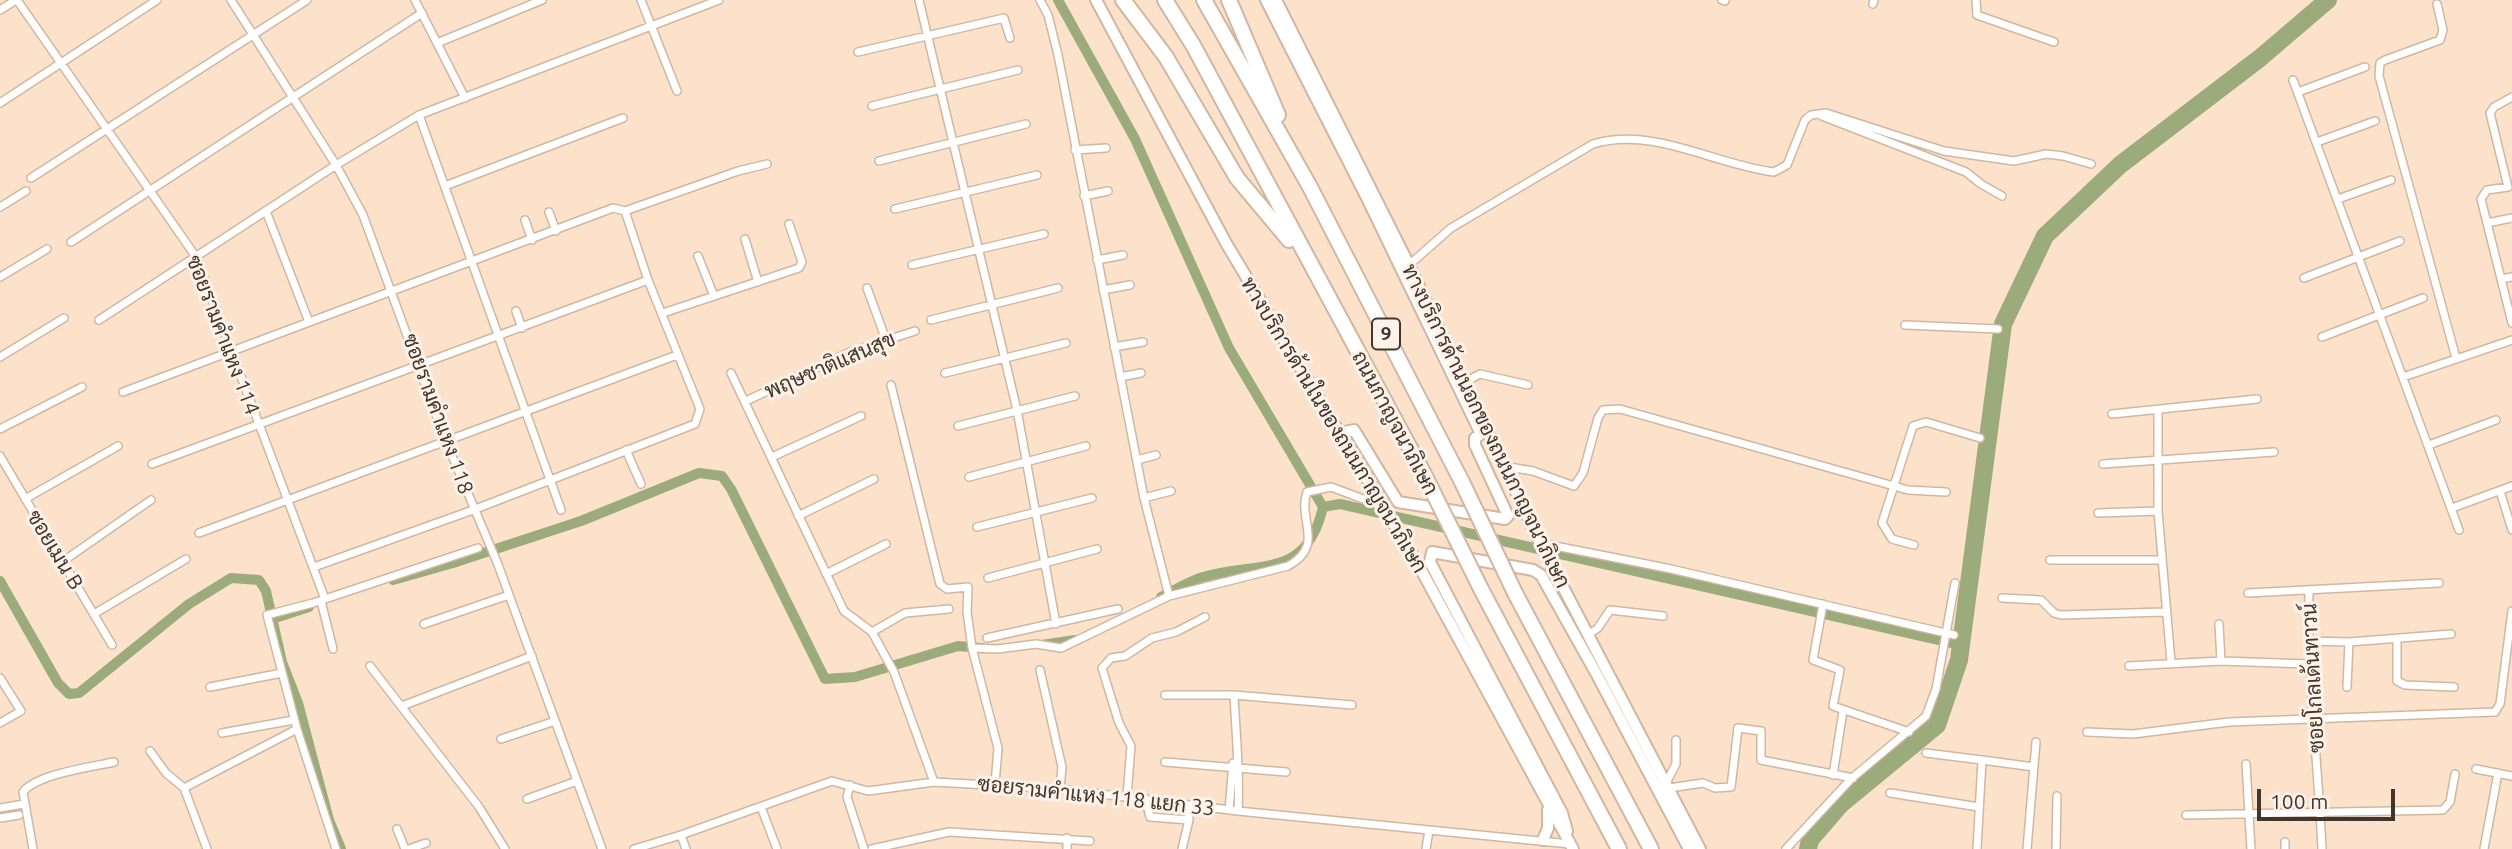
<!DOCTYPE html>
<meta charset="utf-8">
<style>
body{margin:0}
#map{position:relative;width:2512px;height:849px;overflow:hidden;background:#fce2ca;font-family:Ubuntu,sans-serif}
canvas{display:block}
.scale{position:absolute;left:2257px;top:789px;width:138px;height:32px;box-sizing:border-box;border:4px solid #40362c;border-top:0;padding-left:9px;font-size:21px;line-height:24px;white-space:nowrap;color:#40362c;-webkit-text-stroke:5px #fdf2e9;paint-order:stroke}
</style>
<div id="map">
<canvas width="2512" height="849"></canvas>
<div class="scale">100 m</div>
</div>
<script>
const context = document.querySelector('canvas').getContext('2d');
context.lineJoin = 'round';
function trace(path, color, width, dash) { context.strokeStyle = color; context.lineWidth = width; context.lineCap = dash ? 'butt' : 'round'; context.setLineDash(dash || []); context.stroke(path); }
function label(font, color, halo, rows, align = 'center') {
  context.font = font + ' Ubuntu,Sarabun,sans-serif'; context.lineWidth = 6; context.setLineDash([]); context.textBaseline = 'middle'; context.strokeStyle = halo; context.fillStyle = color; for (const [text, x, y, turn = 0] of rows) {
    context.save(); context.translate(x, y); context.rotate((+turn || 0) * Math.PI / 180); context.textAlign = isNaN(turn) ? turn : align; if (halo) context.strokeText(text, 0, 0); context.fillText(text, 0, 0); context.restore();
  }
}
trace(new Path2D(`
 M 1058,0 L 1135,139 L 1229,348 L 1323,507
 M 393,580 L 453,563 L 581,521 L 699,473 L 722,476 L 731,489 L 825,679 L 855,677 L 958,646 L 982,648
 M 0,581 L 58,683 L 69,694 L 79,693 L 189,604 L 231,578 L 259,580 L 266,591 L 282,662 L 298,703 L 329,820 L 341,849
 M 1161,597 C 1173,591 1186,583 1200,578 C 1255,560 1306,582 1323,507 L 1340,504 L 1961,645
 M 272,619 L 309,607
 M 1042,645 L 1075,640`), '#9bab7c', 10);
trace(new Path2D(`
 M 1808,849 L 1810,840 L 1841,804 L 1937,725 L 1959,660 L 2003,324 L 2045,236 L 2120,165 L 2260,58 L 2328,0`), '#9bab7c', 18);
const street = new Path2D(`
 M 17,0 L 196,257 L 325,599
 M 231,0 L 336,165 L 363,215 L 445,439 L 497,562 L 602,849
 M 415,0 L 465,98
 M 641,0 L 677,91
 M 919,0 L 1017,410 L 1056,624
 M 1040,0 L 1048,15 L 1058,55 L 1144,498 L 1169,596
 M 1722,0 L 1725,1
 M 1976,0 L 1977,15 L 2054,42
 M 1873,4 L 1874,0
 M 2437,4 L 2443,30 L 2440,40 L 2385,60 L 2380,63 L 2379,76 L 2456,358
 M 0,10 L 16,0
 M 437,43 L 542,0
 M 858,52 L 1004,18 L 1010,38
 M 2293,80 L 2459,530
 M 2298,92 L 2365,67
 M 2512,97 L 2494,107 L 2490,113 L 2508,187 L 2487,190 L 2481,199 L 2512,323
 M 0,103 L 157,0
 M 872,106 L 1018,70
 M 419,115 L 561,510
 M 1822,116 L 1966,172 L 1981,184 L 2002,196
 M 2317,142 L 2375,121
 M 1075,150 L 1106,148
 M 879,161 L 1026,124
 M 31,178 L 307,0
 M 445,186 L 623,118
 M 1084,196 L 1108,191
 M 2338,199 L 2391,180
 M 0,207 L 26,191
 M 895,209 L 1037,175
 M 266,211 L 309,322
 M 625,211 L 738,171 L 767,164
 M 549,212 L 556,231
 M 525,220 L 532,240
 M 2487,223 L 2512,218
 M 745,239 L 758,282
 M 71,242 L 422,13
 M 698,256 L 714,296
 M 1097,260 L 1123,255
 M 912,265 L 1044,234
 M 1409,265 L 1451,228 L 1593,144 C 1654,126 1715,165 1774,172 L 1787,165 L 1805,120 L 1811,115 L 1826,113 L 1944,151 L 2014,161 L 2046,154 L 2063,156 L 2091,164
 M 0,277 L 47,249
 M 2304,278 L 2400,241
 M 2501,279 L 2512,277
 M 867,288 L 886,340
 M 1103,290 L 1130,285
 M 516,311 L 522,328
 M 663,313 L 799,268 L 802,262 L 789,224
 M 99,320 L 336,165 L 419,115 L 719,0
 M 931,320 L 1058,288
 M 1905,325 L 1998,329
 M 2322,337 L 2423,298
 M 1114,347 L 1143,342
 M 0,357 L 64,318
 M 731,373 L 844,611 L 872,632 L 894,672 L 934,782
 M 945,373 L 1066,343
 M 1120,377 L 1141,373
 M 2403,377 L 2512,340
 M 1465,382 L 1480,374 L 1528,385
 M 891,385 L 940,584 L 947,589 L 968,587 L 967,612 L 972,648 L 998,748 L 995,784
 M 123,392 L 613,208 L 625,211 L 648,280 L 700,409 L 695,424 L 473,510 L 314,567
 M 746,401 L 850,352 L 915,331
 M 2158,411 L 2158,511 L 2171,662
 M 2112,414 L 2257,399
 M 958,426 L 1075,396
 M 0,429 L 82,387
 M 2429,445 L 2496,420
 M 626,450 L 641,484
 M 0,456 L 112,645
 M 772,457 L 861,416
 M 1137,460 L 1156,455
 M 152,464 L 648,280
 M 2103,464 L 2274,452
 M 1503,466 L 1533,471 L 1574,486 L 1583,473 L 1598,418 L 1603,410 L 1620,409 L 1908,490 L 1946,492
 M 969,477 L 1086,446
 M 2500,491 L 2512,530
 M 1144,498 L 1171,491
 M 25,499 L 118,446
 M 2452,508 L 2512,486
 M 2098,513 L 2158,511
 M 798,516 L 874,479
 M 977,527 L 1092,498
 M 199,533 L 677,355
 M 1540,543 L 1671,569 L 1954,635
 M 1914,545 L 1892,539 L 1882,523 L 1913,426 L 1926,422 L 1980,438
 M 2050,560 L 2161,560
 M 62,562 L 151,500
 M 826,574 L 886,544
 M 988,578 L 1097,549
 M 2309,590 C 2307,677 2318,762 2322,849
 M 2248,593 L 2439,583
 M 2002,598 L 2041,600 L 2054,613 L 2061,615 L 2164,612
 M 321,601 L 333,649
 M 1823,604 L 1813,660 L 1840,670 L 1833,706 L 1909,732
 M 94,614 L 186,559
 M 424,624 L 509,595
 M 2219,624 L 2221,661
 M 872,632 L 905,613 L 949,609
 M 1588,635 L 1598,628 L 1610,610 L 1663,616
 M 987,638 L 1118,609
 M 2397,639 L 2397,681 L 2405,685 L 2454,687
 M 2308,641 L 2349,642 L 2451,634
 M 972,648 L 998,649 L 1036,644 L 1061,648 L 1169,596 L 1288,566 C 1326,545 1297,520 1307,492 L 1331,487 L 1382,506
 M 370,666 L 479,807 L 505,849
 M 2129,666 L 2221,661 L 2308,664
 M 1040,670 L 1062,767 L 1060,789
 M 0,678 L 21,711 L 0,723
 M 210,687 L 282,673
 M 2347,687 L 2349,642
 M 1165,695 L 1234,695 L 1352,705
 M 1234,695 C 1236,735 1240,772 1238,811
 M 402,706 L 532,656
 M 2087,732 L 2133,734 L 2229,722 L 2495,712 L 2500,704 L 2512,611
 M 222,733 L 294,720
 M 501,739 L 555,721
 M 150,751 L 166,773 L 184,788 L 297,729
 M 1926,753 L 1982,760 L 1977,849
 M 1982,760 L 2034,767
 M 1165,762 L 1286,772
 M 2246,764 L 2251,849
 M 2476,769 L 2512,776
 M 1833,775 L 1843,711
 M 1666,783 L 1676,764 L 1676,740
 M 850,785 L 847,797 L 864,849
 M 184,788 L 207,849
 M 1669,788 L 1703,783 L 1715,788 L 1731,787 L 1738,728 L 1761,731 L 1761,760 L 1853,778
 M 1890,793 L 1979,807
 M 1127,796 L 1131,746 L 1119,723 L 1102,668 L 1111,658 L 1125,656 L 1152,638 L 1176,632 L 1205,617
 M 1145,798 L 1150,817 L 1189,820
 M 527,799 L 577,781
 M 761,807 L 777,849
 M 0,808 L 24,804
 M 1229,810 L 1233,763
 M 2186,815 L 2443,810 L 2450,802 L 2455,774
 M 0,818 L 19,815
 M 397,829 L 405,849
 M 681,835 L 686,849
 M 2285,842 L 2285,849
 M 33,849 L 23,792 C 37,774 91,767 114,762
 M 336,849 L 297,729 L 267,615 L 313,603 L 478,548
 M 409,849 L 426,843
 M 634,849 L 681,835 L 832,781 L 868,791 L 934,782 L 1060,789 L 1238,811 L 1570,844
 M 872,849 L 949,832 L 1090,841
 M 1067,849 L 1067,838
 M 1182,849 L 1189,820 L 1188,805
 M 1426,849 L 1429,830
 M 1786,849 L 1851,779 L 1926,716 L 1936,689 L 1955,583
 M 2027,849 L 2036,742
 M 2056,849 L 2057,796
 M 2484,849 L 2498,773`);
const secondary = new Path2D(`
 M 1096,0 L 1226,243 L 1419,566 L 1573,849
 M 1266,0 L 1367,198 L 1481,434 L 1475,438 L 1475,445 L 1508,516 L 1505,519 L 1398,502 L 1354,430 L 1340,433
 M 1276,0 L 1409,265 L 1540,543 L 1700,849
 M 1567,831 L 1562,813 L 1430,562 L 1432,552 L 1533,570 L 1541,575 L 1596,673 L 1689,849
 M 1543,840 L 1548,828 L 1548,810`);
const highway = new Path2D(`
 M 1123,0 L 1166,57 L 1237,178 L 1289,240
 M 1165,0 L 1193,45 L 1425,476
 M 1204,0 L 1310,187 L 1462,482
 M 1229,0 L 1278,115
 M 1481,589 L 1619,849
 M 1515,593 L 1651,849`);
trace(street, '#d1b7a0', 10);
trace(secondary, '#d1b7a0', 14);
trace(highway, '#d1b7a0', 18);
trace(street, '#fff', 7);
trace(secondary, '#fff', 10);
trace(highway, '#fff', 14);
const highwayBridge = new Path2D(`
 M 1425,476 L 1481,589
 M 1462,482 L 1515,593`);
trace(highwayBridge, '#d1b7a0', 18, []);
trace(highwayBridge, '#fff', 14);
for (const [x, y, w] of [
 [1386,334,28]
]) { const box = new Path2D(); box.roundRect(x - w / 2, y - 15.5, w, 31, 5); context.fillStyle = '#fdf2e9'; context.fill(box); trace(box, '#40362c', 2); }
label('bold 19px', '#40362c', null, [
 ["9",1386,334]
]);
label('21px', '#40362c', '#fdf2e9', [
 ["ซอยรามคำแหง 114",223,335,69],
 ["พฤษชาติแสนสุข",830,365,-23],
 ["ซอยรามคำแหง 118",438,414,70],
 ["ถนนกาญจนาภิเษก",1395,423,62],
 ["ทางบริการด้านในของถนนกาญจนาภิเษก",1334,425,59],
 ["ทางบริการด้านนอกของถนนกาญจนาภิเษก",1486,426,64],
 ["ซอยเมน B",55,550,59],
 ["ซอยโกลเด้นทาวน์",2313,678,-93],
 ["ซอยรามคำแหง 118 แยก 33",1096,796,6]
]);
</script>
